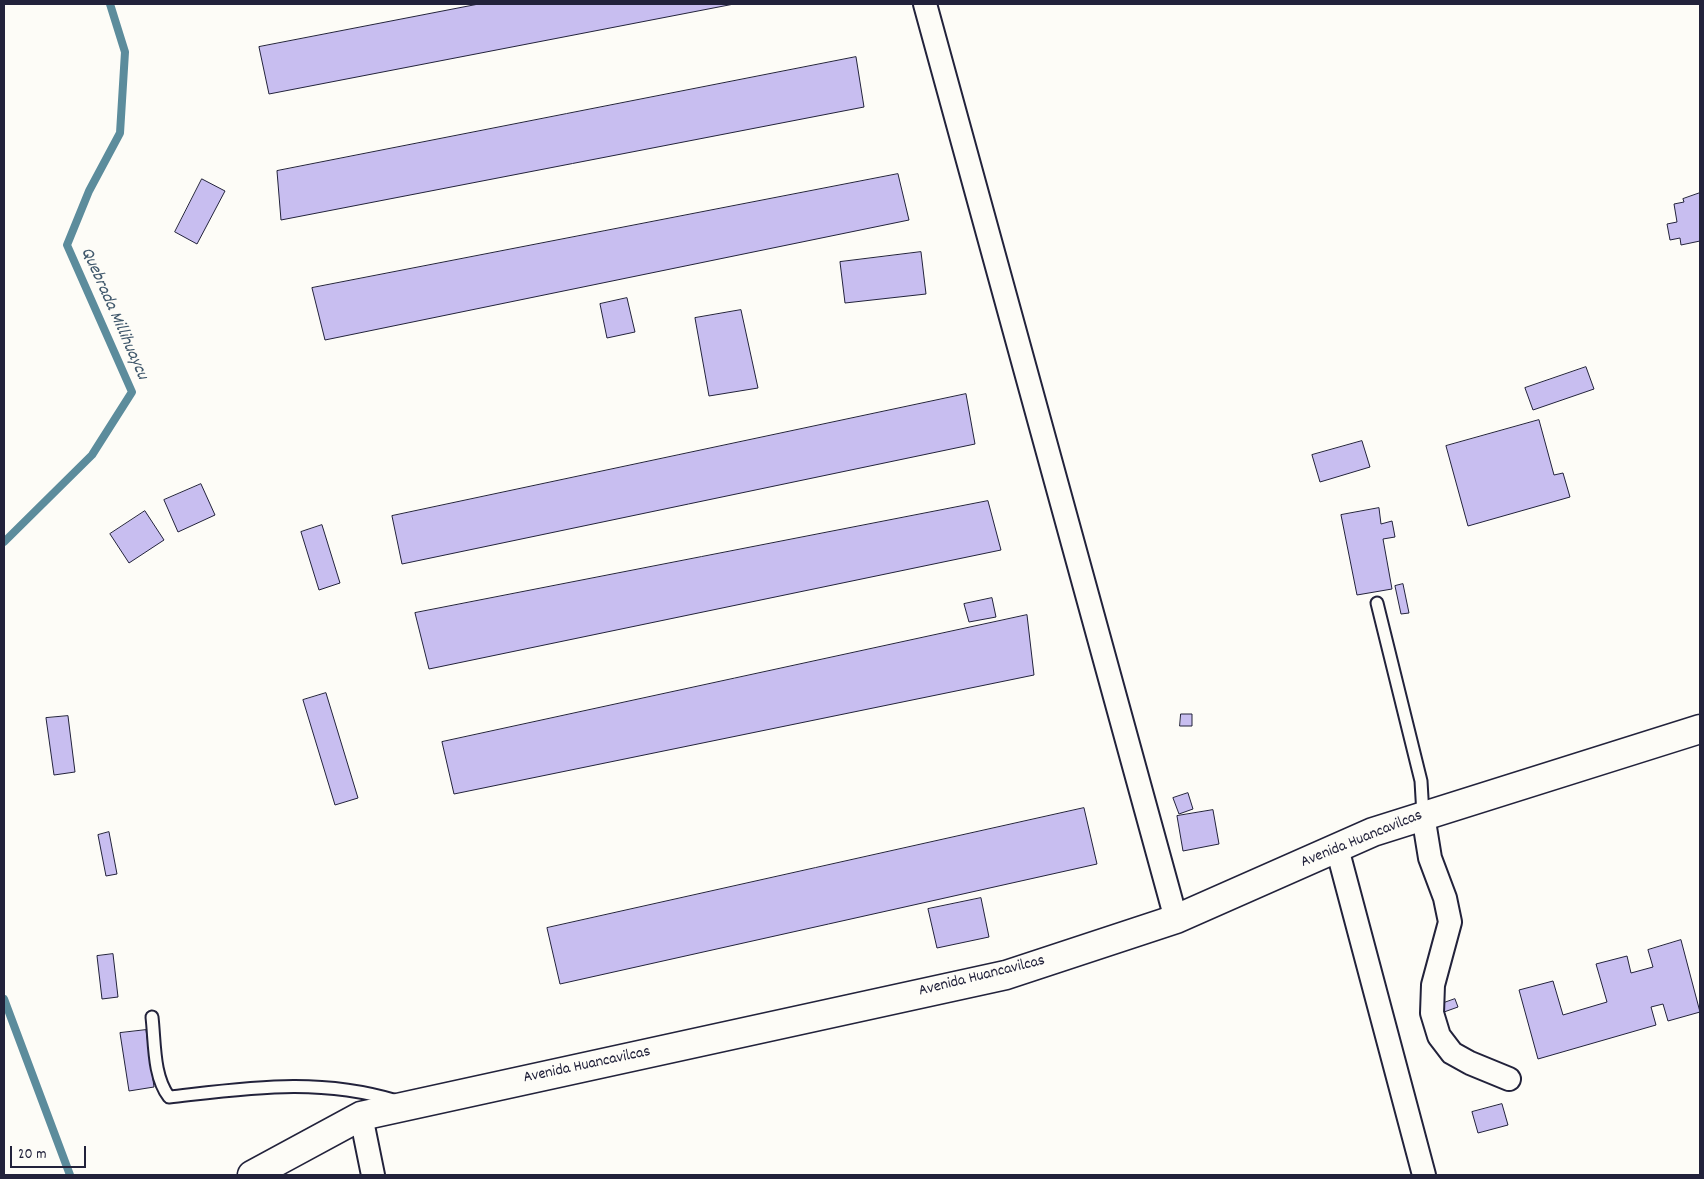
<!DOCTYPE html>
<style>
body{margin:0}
#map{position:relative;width:1704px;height:1179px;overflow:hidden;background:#fdfcf7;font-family:Dekko,sans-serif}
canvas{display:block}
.frame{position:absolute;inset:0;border:5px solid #22223b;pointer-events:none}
.scale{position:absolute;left:10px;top:1146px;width:76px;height:22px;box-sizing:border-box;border:2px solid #22223b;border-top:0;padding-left:6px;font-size:15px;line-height:18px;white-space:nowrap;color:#22223b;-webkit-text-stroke:4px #fdfcf7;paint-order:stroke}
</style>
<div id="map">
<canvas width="1704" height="1179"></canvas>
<div class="frame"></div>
<div class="scale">20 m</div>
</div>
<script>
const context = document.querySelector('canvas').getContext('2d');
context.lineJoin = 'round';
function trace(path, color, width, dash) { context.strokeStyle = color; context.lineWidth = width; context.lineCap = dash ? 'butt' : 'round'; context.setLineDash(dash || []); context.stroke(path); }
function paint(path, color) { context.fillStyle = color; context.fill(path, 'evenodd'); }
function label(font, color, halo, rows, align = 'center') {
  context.font = font + ' Dekko,sans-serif'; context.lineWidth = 5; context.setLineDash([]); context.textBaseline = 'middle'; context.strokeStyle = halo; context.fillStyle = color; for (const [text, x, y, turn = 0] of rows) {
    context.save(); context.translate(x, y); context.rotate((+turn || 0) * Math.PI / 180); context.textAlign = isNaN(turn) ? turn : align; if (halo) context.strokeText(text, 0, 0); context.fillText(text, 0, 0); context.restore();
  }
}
trace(new Path2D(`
 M 4,542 L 92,455 L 132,392 L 67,245 L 89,191 L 120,133 L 125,52 L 110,4
 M 4,999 L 70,1175`), '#5c8c9c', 8);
const building = new Path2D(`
 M 479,4 L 734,4 L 269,94 L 259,47 Z
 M 856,57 L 864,107 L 281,220 L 277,171 Z
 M 898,174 L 909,220 L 325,340 L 312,288 Z
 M 202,179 L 225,191 L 197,244 L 175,232 Z
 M 1700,193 L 1700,241 L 1681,245 L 1680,238 L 1670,240 L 1667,224 L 1677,222 L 1674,204 L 1684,202 L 1683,199 Z
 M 921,252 L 926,294 L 845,303 L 840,262 Z
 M 627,298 L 635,332 L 607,338 L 600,304 Z
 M 741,310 L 758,388 L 709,396 L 695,318 Z
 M 1586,367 L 1594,389 L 1533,410 L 1525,388 Z
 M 966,394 L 975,444 L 402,564 L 392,516 Z
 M 1539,420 L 1554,475 L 1563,473 L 1570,497 L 1468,526 L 1446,446 Z
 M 1362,441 L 1370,467 L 1320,482 L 1312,455 Z
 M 201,484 L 215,515 L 178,532 L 164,500 Z
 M 988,501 L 1001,550 L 429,669 L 415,613 Z
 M 1379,508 L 1381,524 L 1392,521 L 1395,537 L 1383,539 L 1392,589 L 1357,595 L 1341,515 Z
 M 145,511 L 164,540 L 129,563 L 110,534 Z
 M 322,525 L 340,583 L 319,590 L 301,532 Z
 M 1403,584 L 1409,613 L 1401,614 L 1395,586 Z
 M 992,598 L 996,617 L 969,622 L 964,604 Z
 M 1027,615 L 1034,675 L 454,794 L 442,742 Z
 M 326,693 L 358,798 L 335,805 L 303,700 Z
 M 1181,714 L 1192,714 L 1192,726 L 1180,726 Z
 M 68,716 L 75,772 L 54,775 L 46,718 Z
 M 1188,793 L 1193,809 L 1179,814 L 1173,798 Z
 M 1084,808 L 1097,864 L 560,984 L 547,928 Z
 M 1213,810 L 1219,844 L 1183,851 L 1177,816 Z
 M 109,832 L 117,874 L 106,876 L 98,835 Z
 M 981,898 L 989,937 L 937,948 L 928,909 Z
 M 1681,940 L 1700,1012 L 1668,1021 L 1663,1004 L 1651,1007 L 1656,1025 L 1538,1059 L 1519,990 L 1553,981 L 1563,1015 L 1607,1002 L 1596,964 L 1627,956 L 1631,973 L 1653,967 L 1648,950 Z
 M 113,954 L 118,997 L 102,999 L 97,956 Z
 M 1455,999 L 1458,1007 L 1444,1012 L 1441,1004 Z
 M 146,1030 L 154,1087 L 129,1091 L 120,1033 Z
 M 1502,1104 L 1508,1125 L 1478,1133 L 1472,1112 Z`);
paint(building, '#c8bef0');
trace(building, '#22223b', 1);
const service = new Path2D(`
 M 1377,603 L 1421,781 L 1423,815
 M 152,1017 C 155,1043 153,1076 169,1097 C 250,1088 318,1077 397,1101`);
const minor = new Path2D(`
 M 925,4 L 1176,919
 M 1423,815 L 1430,858 L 1445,898 L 1450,922 L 1433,985 L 1432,1013 L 1439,1036 L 1452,1053 L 1470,1063 L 1509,1079
 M 1337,848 L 1424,1175
 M 361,1116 L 373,1175`);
const tertiary = new Path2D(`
 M 252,1175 L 361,1116 L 1006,975 L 1176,919 L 1373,832 L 1700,729`);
trace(service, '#22223b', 15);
trace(minor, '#22223b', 26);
trace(tertiary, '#22223b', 31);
trace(service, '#fdfcf7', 11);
trace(minor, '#fdfcf7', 22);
trace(tertiary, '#fdfcf7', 28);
label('16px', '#22223b', '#fdfcf7', [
 ["Avenida Huancavilcas",1362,840,-22],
 ["Avenida Huancavilcas",982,977,-14],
 ["Avenida Huancavilcas",587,1066,-12]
]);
label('italic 18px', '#3f576b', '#fdfcf7', [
 ["Quebrada Millihuaycu",113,314,66]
]);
</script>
